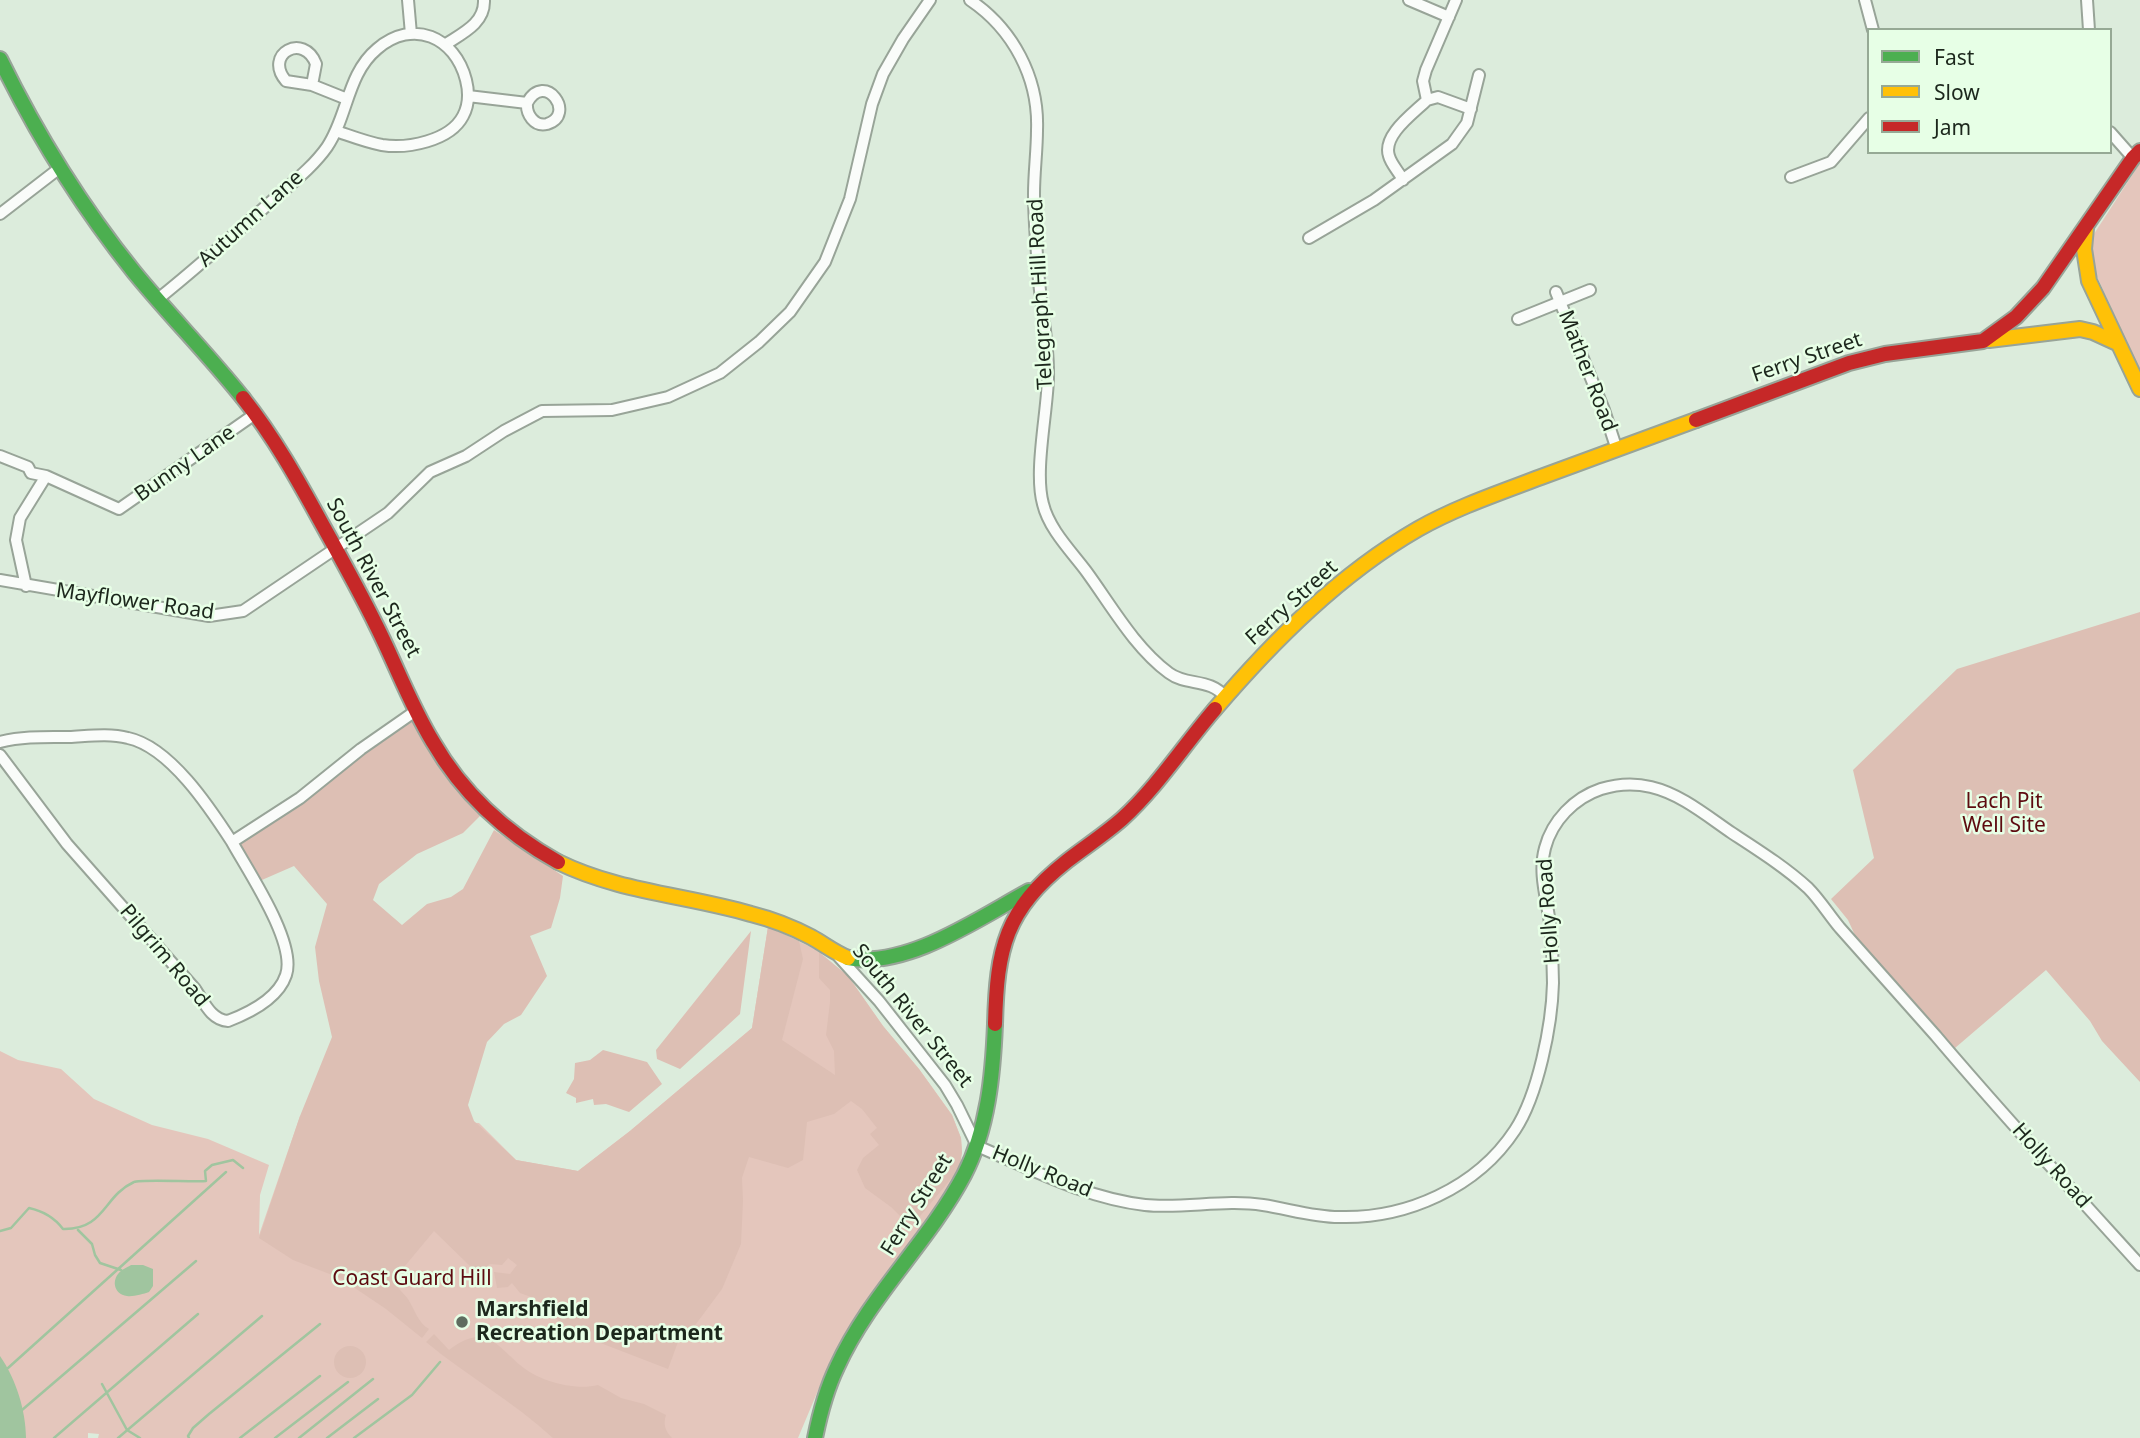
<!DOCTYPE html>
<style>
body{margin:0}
#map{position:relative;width:2140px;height:1438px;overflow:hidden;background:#dcecdc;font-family:"Noto Sans",sans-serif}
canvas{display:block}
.legend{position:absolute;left:1867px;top:28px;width:245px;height:126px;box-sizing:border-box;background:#e7ffe6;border:2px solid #96a995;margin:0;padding:9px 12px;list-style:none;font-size:21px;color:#1c271c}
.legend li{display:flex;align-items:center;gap:14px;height:35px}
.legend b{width:35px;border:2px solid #96a995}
</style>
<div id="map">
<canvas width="2140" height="1438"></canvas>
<ul class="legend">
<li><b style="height:9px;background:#4caf50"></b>Fast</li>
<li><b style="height:9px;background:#ffc107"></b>Slow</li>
<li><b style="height:9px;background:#c62828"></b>Jam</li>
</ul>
</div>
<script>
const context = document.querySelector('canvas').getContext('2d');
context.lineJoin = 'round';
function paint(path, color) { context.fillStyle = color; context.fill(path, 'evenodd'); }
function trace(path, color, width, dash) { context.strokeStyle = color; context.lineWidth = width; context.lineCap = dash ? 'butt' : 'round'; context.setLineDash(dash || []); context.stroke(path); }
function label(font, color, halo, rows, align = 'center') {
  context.font = font + ' "Noto Sans",sans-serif'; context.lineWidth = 5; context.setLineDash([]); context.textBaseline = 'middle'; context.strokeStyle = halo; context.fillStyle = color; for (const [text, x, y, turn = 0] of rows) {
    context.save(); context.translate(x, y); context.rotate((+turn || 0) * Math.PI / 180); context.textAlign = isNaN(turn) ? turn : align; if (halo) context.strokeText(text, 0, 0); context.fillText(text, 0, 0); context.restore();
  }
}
paint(new Path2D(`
 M 2140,163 L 2140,371 L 2094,270 L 2090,253 L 2092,237 Z
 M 768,927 L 815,949 L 848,976 L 883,1026 L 919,1069 L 952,1115 L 961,1138 L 962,1152 L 956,1181 L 857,1319 L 839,1347 L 822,1381 L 798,1438 L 98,1438 L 99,1434 L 88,1433 L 88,1438 L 0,1438 L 0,1051 L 18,1060 L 61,1069 L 94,1099 L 152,1125 L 208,1139 L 269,1165 L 260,1195 L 259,1235 L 300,1116 L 479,1123 L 516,1160 L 578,1171 L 630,1131 L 752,1028 Z`), '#e4c6bc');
paint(new Path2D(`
 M 2140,612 L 2140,1082 L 2102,1041 L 2090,1021 L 2046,970 L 1955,1048 L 1859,944 L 1848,920 L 1831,899 L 1874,858 L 1853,770 L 1957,669 Z
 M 402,720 L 413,722 L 434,759 L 480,816 L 463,833 L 417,854 L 379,884 L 373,900 L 402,925 L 427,904 L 451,897 L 463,889 L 494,830 L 563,876 L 560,898 L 551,928 L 530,936 L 547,976 L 521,1015 L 504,1024 L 487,1042 L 468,1105 L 474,1121 L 516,1160 L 578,1171 L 630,1131 L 752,1028 L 768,927 L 799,941 L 803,959 L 782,1040 L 835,1075 L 834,1051 L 826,1035 L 830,1002 L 830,990 L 819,978 L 819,952 L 848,976 L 883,1026 L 919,1069 L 952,1115 L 961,1138 L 962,1152 L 960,1168 L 911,1227 L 891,1207 L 865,1188 L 857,1170 L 863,1158 L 879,1145 L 870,1134 L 877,1128 L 862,1109 L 851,1101 L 834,1114 L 807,1122 L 803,1160 L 788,1168 L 749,1157 L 742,1178 L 743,1201 L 741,1244 L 722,1289 L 693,1328 L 678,1342 L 668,1369 L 585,1337 L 563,1324 L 539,1306 L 531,1297 L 520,1293 L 512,1283 L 508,1287 L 497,1288 L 494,1272 L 510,1274 L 517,1265 L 508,1258 L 502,1265 L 490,1264 L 479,1272 L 471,1267 L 434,1231 L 394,1279 C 396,1288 403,1292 408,1299 C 415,1310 418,1323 429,1329 L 422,1338 L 386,1309 L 340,1278 L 293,1260 L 259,1238 L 300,1116 L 332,1037 L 319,981 L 315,947 L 327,904 L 294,866 L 255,883 L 232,842 Z
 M 751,931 L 740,1014 L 680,1069 L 657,1059 L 656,1050 Z
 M 603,1050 L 647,1062 L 662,1084 L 629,1112 L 606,1104 L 594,1105 L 593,1099 L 576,1103 L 576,1098 L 566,1093 L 574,1079 L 575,1063 L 590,1060 Z
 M 434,1334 L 449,1350 C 458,1343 473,1334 485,1338 C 496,1340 511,1358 520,1365 C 538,1381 575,1391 598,1385 L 621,1398 L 644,1404 L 666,1415 C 663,1424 665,1431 672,1438 L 553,1438 C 514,1402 467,1376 426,1342 Z
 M334 1362a16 16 0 1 1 32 0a16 16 0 1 1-32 0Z`), '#ddbfb4');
paint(new Path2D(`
 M 131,1265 L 143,1265 L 153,1269 L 153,1286 L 149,1292 C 143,1294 133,1297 127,1296 C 113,1294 111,1279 121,1271 C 121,1270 130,1266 131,1265 Z
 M 0,1356 C 16,1379 26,1411 26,1438 L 0,1438 Z`), '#a0c59f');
trace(new Path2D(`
 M 78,1230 L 92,1244 L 95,1255 L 100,1263 L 121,1270
 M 0,1231 L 11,1228 L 29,1208 C 43,1211 54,1217 63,1229 C 105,1230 103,1196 134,1182 C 140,1179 194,1182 206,1181 L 205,1171 L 212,1165 L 233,1160 L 243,1168
 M 8,1368 L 226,1172
 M 102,1384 L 127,1430 L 140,1438
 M 22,1410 L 196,1261
 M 54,1438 L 198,1314
 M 118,1438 L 262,1316
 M 189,1438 L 188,1436 L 193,1428 L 209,1414 L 320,1324
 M 240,1438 L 320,1376
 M 275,1438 L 348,1382
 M 299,1438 L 373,1379
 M 327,1438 L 378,1399
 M 354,1438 L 412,1395 L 440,1362`), '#a0c59f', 2.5);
const street = new Path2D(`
 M 408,0 L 411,34
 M 970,0 C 1013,29 1039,78 1037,130 C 1037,151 1034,172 1034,194 C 1034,218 1036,243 1038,268 C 1040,305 1049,340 1048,378 C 1047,414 1034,472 1043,504 C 1049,529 1071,551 1086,571 C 1111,605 1134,647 1169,673 C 1186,686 1211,678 1225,697
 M 1409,0 L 1449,17
 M 1865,0 L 1873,30
 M 2087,0 L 2089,30
 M 446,44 C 463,33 485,23 484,0
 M 312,85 L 286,81 C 263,54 304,32 316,64 L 312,85 L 347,99
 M 468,96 L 527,103 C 526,114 534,127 547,124 C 577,115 545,70 527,103
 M 1427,100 L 1438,97 L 1471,109
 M 2110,132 L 2133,158
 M 1791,177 L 1831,162 L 1869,118
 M 1403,180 C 1399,172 1391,164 1389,156 C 1382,135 1414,113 1427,100 L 1423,81 L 1426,70 L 1456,0
 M 0,214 L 61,167
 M 1309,238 L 1374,200 L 1452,144 L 1467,123 L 1479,75
 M 1556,292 L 1604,410 L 1617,450
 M 158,299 C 198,267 236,233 274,199 C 292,183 313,167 327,147 C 348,116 347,74 377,49 C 413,18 455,37 466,80 C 469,92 469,105 463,116 C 450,141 407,149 382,145 C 366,142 351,136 336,131
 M 1518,319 L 1590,290
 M 0,456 L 28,467 L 31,473 L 46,476 L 119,509 L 255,414
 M 0,580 L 209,616 L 243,611 L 388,513 L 430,472 L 466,456 L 504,431 L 542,411 L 612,410 L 668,397 L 720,373 L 759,342 L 790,312 L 825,262 L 850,199 L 872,104 L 883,74 L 903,39 L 930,0
 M 26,586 L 16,540 L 20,518 L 46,476
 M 0,742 C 23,736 45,737 69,737 C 89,736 109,733 128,738 C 170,747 210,808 232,842 L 300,798 L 361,749 L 417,710
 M 0,755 L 67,844 L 195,989 C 204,1002 211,1020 228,1021 C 249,1013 278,999 286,975 C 297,943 248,871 232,842
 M 839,957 L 879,1001 L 945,1085 L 957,1105 L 977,1146 C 1031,1169 1085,1198 1145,1205 C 1184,1209 1224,1199 1263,1205 C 1289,1209 1313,1217 1339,1217 C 1406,1219 1477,1188 1515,1130 C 1538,1095 1552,1025 1553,983 C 1553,964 1552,944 1550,924 C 1547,899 1538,873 1545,848 C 1552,821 1574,798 1601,789 C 1617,784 1635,783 1651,787 C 1681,794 1707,816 1732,833 C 1758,850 1785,867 1808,888 C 1820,900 1829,915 1840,928 C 1872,964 1904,1000 1936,1036 C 2002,1114 2071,1189 2140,1265`);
const fast = new Path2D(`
 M 0,59 C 37,135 81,206 134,272 C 169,315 208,354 243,398
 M 848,958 C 907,969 979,918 1029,891
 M 815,1438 C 820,1413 826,1390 837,1367 C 869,1296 928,1243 964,1175 C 988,1129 993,1074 995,1024`);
const slow = new Path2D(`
 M 2086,228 L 2084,249 L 2089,281 L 2140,389
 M 1989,340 L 2080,329 L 2093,332 L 2117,343
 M 1215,709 C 1273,641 1340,574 1418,529 C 1457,507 1499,493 1541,477 C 1593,458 1644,439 1696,420
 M 558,862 C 619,892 686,895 751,914 C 771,919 792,927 811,937 C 824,944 835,953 848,958`);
const jam = new Path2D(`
 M 243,398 C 274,437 298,480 322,524 C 341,558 360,592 377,627 C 396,665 411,706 433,742 C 463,794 506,833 558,862
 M 1696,420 L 1849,363 L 1885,354 L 1983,341 L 2016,317 L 2043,288 L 2133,158 L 2140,151
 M 995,1024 C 997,948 1005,910 1067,861 C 1085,847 1105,834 1122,819 C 1158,786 1184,745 1215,709`);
trace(street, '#98a498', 14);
trace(fast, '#98a498', 18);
trace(slow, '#98a498', 18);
trace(jam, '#98a498', 18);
trace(street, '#fafcfa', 10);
trace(fast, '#4caf50', 14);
trace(slow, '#ffc107', 14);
trace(jam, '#c62828', 14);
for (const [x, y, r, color] of [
 [462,1322,7,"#5f6c5f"]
]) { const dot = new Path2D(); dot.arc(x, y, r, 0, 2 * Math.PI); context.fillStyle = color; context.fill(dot); trace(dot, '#e7ffe6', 2.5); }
label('21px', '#1c271c', '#e7ffe6', [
 ["Autumn Lane",251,219,-42],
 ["Telegraph Hill Road",1041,294,-93],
 ["Ferry Street",1807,358,-19],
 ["Mather Road",1587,371,69],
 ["Bunny Lane",185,464,-35],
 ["South River Street",373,578,62],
 ["Mayflower Road",135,602,8],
 ["Ferry Street",1292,603,-42],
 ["Holly Road",1549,911,-94],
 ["Pilgrim Road",164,956,50],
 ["South River Street",912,1016,51],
 ["Holly Road",2051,1166,48],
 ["Holly Road",1042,1172,22],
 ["Ferry Street",917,1205,-58]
]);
label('21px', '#5d0b10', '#e7ffe6', [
 ["Lach Pit",2004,802],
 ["Well Site",2004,826],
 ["Coast Guard Hill",412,1279]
]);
label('bold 21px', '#1c271c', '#e7ffe6', [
 ["Marshfield",476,1310],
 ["Recreation Department",476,1334]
], 'left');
</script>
